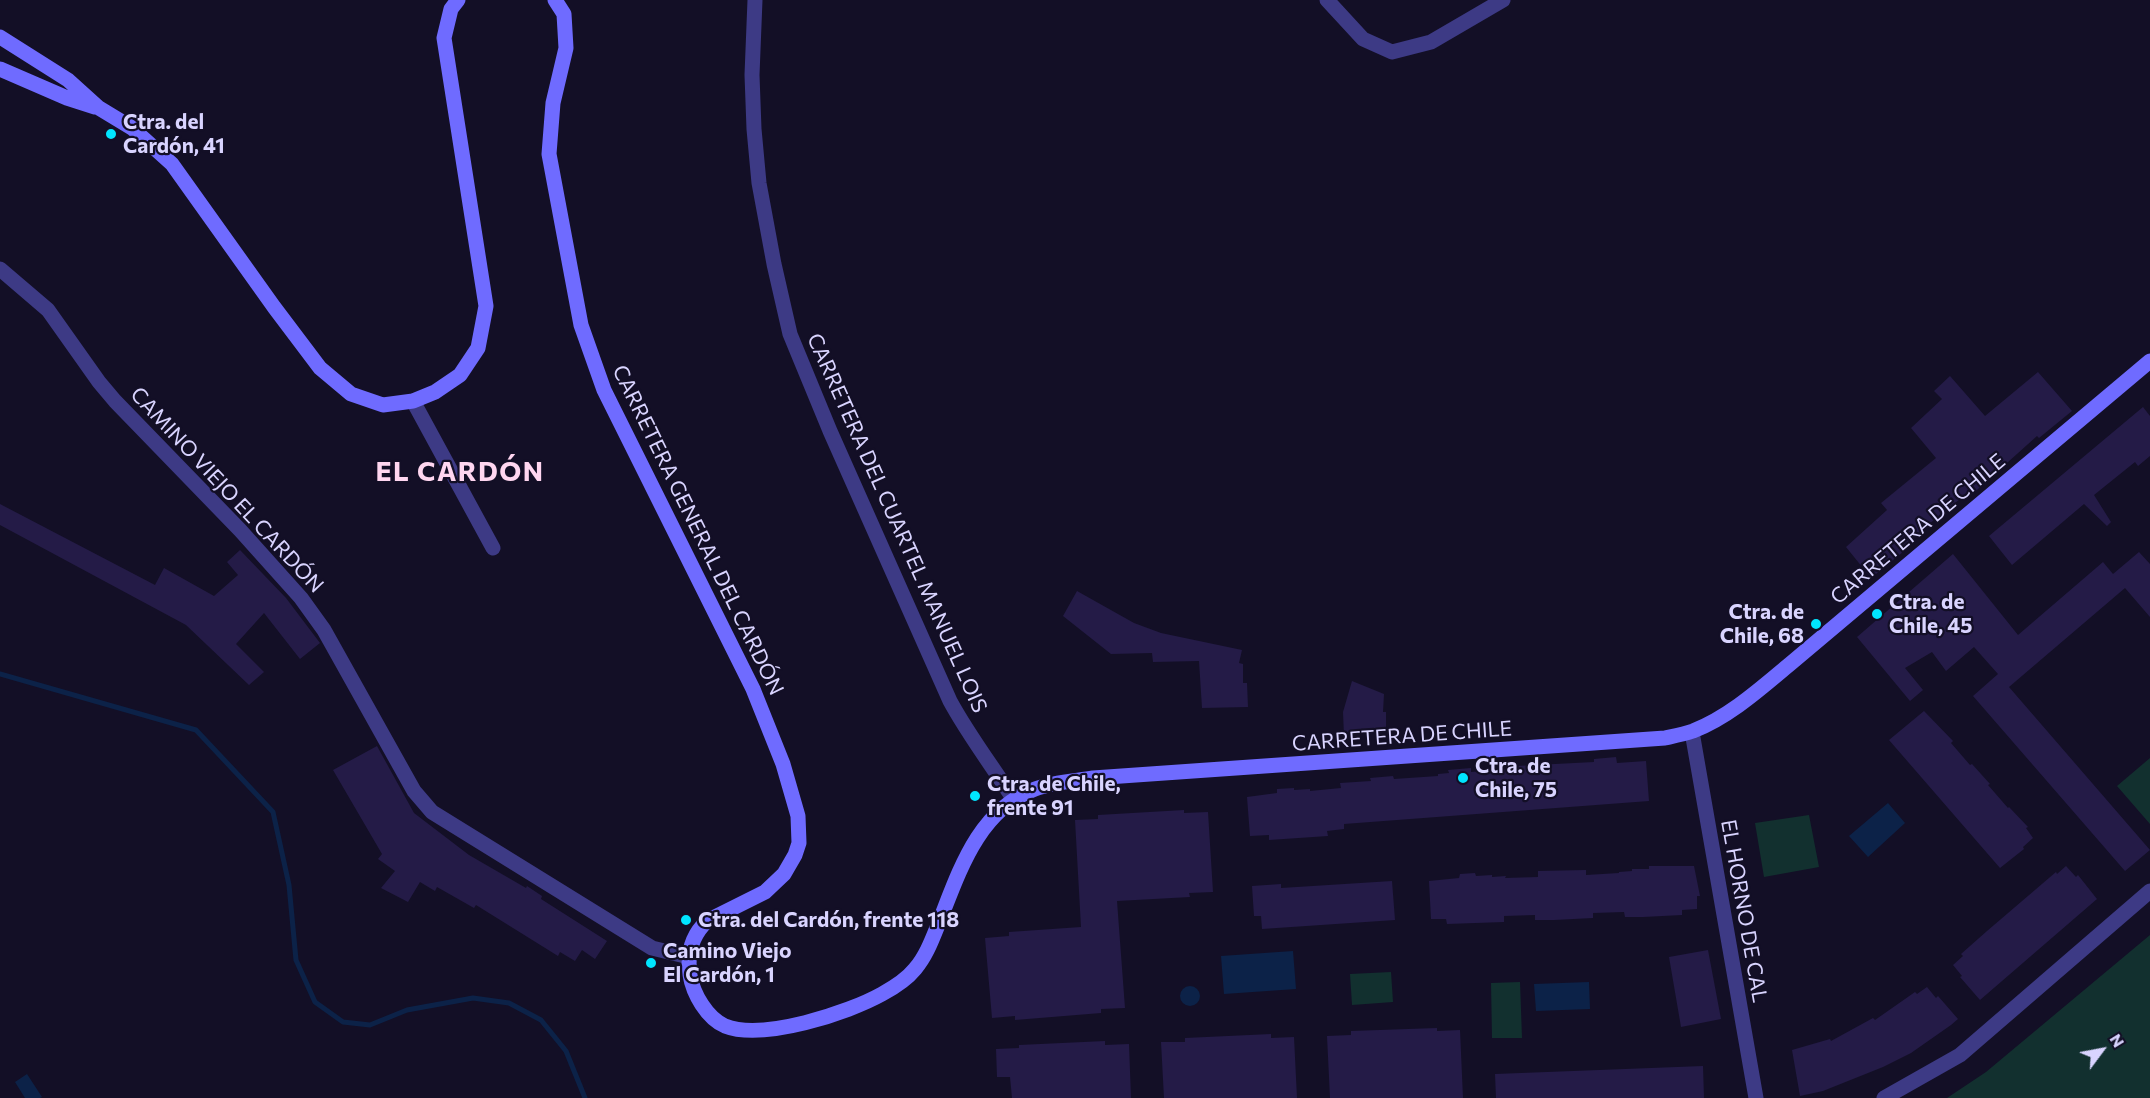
<!DOCTYPE html>
<meta charset="utf-8">
<style>
body{margin:0}
#map{position:relative;width:2150px;height:1098px;overflow:hidden;background:#130f26;font-family:Commissioner,sans-serif}
canvas{display:block}
.north{position:absolute;left:2072px;top:1020px;width:60px;height:60px;-webkit-text-stroke:4px #130f26;paint-order:stroke;rotate:58deg;font-size:16px;font-weight:700;line-height:24px;text-align:center;color:#d9d4ff}
.north::after{content:'';display:block;margin:auto;width:21px;height:27px;background:#d9d4ff;clip-path:polygon(50% 0,100% 100%,50% 72%,0 100%)}
</style>
<div id="map">
<canvas width="2150" height="1098"></canvas>
<div class="north">N</div>
</div>
<script>
const context = document.querySelector('canvas').getContext('2d');
context.lineJoin = 'round';
function paint(path, color) { context.fillStyle = color; context.fill(path, 'evenodd'); }
function trace(path, color, width, dash) { context.strokeStyle = color; context.lineWidth = width; context.lineCap = dash ? 'butt' : 'round'; context.setLineDash(dash || []); context.stroke(path); }
function label(font, color, halo, rows, align = 'center') {
  context.font = font + ' Commissioner,sans-serif'; context.lineWidth = 4.5; context.setLineDash([]); context.textBaseline = 'middle'; context.strokeStyle = halo; context.fillStyle = color; for (const [text, x, y, turn = 0] of rows) {
    context.save(); context.translate(x, y); context.rotate((+turn || 0) * Math.PI / 180); context.textAlign = isNaN(turn) ? turn : align; if (halo) context.strokeText(text, 0, 0); context.fillText(text, 0, 0); context.restore();
  }
}
paint(new Path2D(`
 M 2150,758 L 2150,824 L 2117,786 Z
 M 1809,815 L 1819,867 L 1764,877 L 1755,823 Z
 M 2150,935 L 2150,1098 L 1947,1098 L 1986,1072 Z
 M 1391,972 L 1393,1002 L 1352,1005 L 1350,974 Z
 M 1520,982 L 1522,1038 L 1492,1038 L 1491,983 Z`), '#12302f');
paint(new Path2D(`
 M 1888,803 L 1905,823 L 1868,857 L 1849,836 Z
 M 1293,951 L 1296,989 L 1224,994 L 1221,956 Z
 M 1589,982 L 1590,1009 L 1536,1011 L 1534,984 Z
 M1180 996a10 10 0 1 1 20 0a10 10 0 1 1-20 0Z
 M 27,1074 L 42,1097 L 40,1098 L 25,1098 L 15,1082 Z`), '#0c2248');
trace(new Path2D(`
 M 0,674 L 196,730 L 273,812 L 289,885 L 296,960 L 315,1002 L 343,1022 L 370,1025 L 407,1010 L 473,998 L 509,1003 L 541,1020 L 566,1051 L 585,1098`), '#0c2248', 5);
paint(new Path2D(`
 M 2038,372 L 2072,411 L 2039,438 L 2037,436 L 1968,498 L 1965,495 L 1929,524 L 1912,540 L 1914,543 L 1871,578 L 1846,547 L 1887,510 L 1881,503 L 1936,458 L 1911,428 L 1942,399 L 1934,391 L 1950,376 L 1985,416 Z
 M 2143,407 L 2150,416 L 2150,456 L 2138,466 L 2135,462 L 2094,495 L 2111,522 L 2107,526 L 2084,504 L 2012,565 L 1989,536 Z
 M 0,504 L 155,585 L 164,568 L 214,596 L 238,575 L 227,562 L 240,550 L 286,598 L 320,643 L 300,659 L 264,613 L 236,644 L 264,672 L 249,685 L 186,625 L 0,525 Z
 M 2139,552 L 2150,564 L 2150,617 L 2125,588 L 2009,687 L 2150,850 L 2125,871 L 1973,696 L 1998,674 L 1974,647 L 1946,671 L 1932,652 L 1905,668 L 1923,690 L 1910,701 L 1857,637 L 1953,554 L 2018,635 L 2103,562 L 2113,574 Z
 M 1077,591 L 1134,623 L 1161,633 L 1242,650 L 1239,663 L 1243,664 L 1243,683 L 1247,683 L 1248,707 L 1202,708 L 1199,661 L 1153,662 L 1152,653 L 1111,654 L 1063,616 Z
 M 1352,681 L 1384,694 L 1383,712 L 1386,712 L 1386,731 L 1344,736 L 1343,712 Z
 M 1924,711 L 1953,741 L 1951,743 L 1970,765 L 1972,764 L 1990,784 L 1988,785 L 2008,808 L 2009,807 L 2028,827 L 2026,828 L 2033,838 L 2023,847 L 2024,849 L 2000,868 L 1889,740 Z
 M 377,746 L 414,813 L 469,855 L 526,888 L 527,886 L 542,896 L 541,899 L 607,941 L 595,959 L 582,950 L 575,961 L 560,952 L 558,956 L 476,905 L 474,908 L 437,887 L 435,891 L 420,882 L 408,902 L 381,888 L 395,871 L 378,859 L 382,854 L 333,770 Z
 M 1616,757 L 1617,763 L 1646,761 L 1649,801 L 1344,824 L 1344,829 L 1327,831 L 1328,836 L 1269,840 L 1269,835 L 1250,836 L 1247,797 L 1277,793 L 1277,789 L 1294,788 L 1294,790 L 1310,789 L 1310,791 L 1341,788 L 1340,783 L 1371,781 L 1370,778 L 1393,776 L 1394,779 L 1438,776 L 1438,774 L 1449,773 L 1448,770 L 1471,768 L 1471,772 L 1517,768 L 1516,766 L 1594,762 L 1594,759 Z
 M 1184,810 L 1184,813 L 1208,812 L 1213,892 L 1189,893 L 1190,897 L 1117,901 L 1125,1008 L 1101,1009 L 1101,1013 L 1015,1020 L 1015,1016 L 992,1018 L 985,938 L 1009,936 L 1009,932 L 1081,927 L 1075,820 L 1098,819 L 1098,815 Z
 M 1649,866 L 1694,866 L 1700,896 L 1697,896 L 1697,909 L 1682,910 L 1682,915 L 1643,917 L 1625,917 L 1624,912 L 1593,913 L 1593,918 L 1554,920 L 1535,920 L 1535,915 L 1504,916 L 1504,922 L 1447,924 L 1446,919 L 1431,919 L 1429,881 L 1459,878 L 1460,874 L 1475,873 L 1476,876 L 1492,875 L 1492,877 L 1506,876 L 1505,878 L 1538,877 L 1538,871 L 1586,870 L 1586,875 L 1619,873 L 1619,872 L 1632,871 L 1632,869 L 1649,869 Z
 M 2066,866 L 2076,877 L 2078,875 L 2097,899 L 1980,1000 L 1960,977 L 1962,976 L 1953,965 L 1963,956 L 1961,954 L 1987,931 L 2056,872 L 2057,874 Z
 M 1392,881 L 1395,920 L 1262,929 L 1261,916 L 1254,916 L 1252,886 L 1281,884 L 1281,888 Z
 M 1708,950 L 1721,1019 L 1681,1027 L 1669,957 Z
 M 1927,987 L 1936,998 L 1938,996 L 1958,1019 L 1951,1025 L 1911,1053 L 1883,1067 L 1823,1091 L 1800,1096 L 1792,1050 L 1830,1039 L 1831,1041 L 1873,1018 L 1875,1020 L 1915,992 L 1917,994 Z
 M 1437,1028 L 1437,1031 L 1460,1030 L 1463,1098 L 1330,1098 L 1327,1036 L 1351,1035 L 1351,1031 Z
 M 1271,1034 L 1271,1038 L 1294,1037 L 1297,1098 L 1164,1098 L 1161,1042 L 1185,1042 L 1185,1038 Z
 M 1105,1041 L 1105,1045 L 1129,1044 L 1131,1098 L 1012,1098 L 1010,1077 L 997,1077 L 996,1049 L 1019,1048 L 1019,1045 Z
 M 1703,1066 L 1704,1098 L 1496,1098 L 1495,1074 Z`), '#241b47');
trace(new Path2D(`
 M 755,0 L 752,75 L 754,129 L 759,183 L 774,264 L 790,334 L 830,431 L 950,701 C 969,736 993,767 1014,800
 M 1327,0 L 1363,39 L 1392,52 L 1431,42 L 1503,0
 M 0,269 L 48,310 L 99,382 L 115,401 L 240,530 L 301,598 L 324,630 L 414,791 L 432,812 L 652,948 L 689,957
 M 413,401 L 493,548
 M 1692,732 L 1756,1098
 M 1884,1098 L 1960,1055 L 2150,891`), '#3d3a85', 15);
trace(new Path2D(`
 M 555,0 L 564,14 L 566,48 L 553,103 L 549,154 L 581,325 L 604,390 L 753,689 L 783,764 L 798,816 L 799,843 L 795,855 L 784,874 L 765,892 L 707,921 C 691,936 687,955 690,975 C 693,994 707,1018 725,1026 C 763,1041 848,1013 882,994 C 893,988 907,979 915,969 C 927,955 933,937 940,920 C 960,869 979,810 1035,789 C 1053,782 1074,781 1093,778 L 1665,738 C 1674,736 1684,734 1693,731 C 1729,717 1760,689 1790,664 L 2150,361
 M 0,37 L 68,80 L 99,108 L 132,128 L 172,164 L 274,307 L 320,368 L 351,394 L 383,405 L 413,401 L 435,392 L 460,375 L 478,348 L 486,306 L 444,38 L 451,9 L 458,0
 M 0,69 L 67,98 L 95,107`), '#6f6bff', 15);
for (const [x, y, r, color] of [
 [111,134,6,"#00e5ff"],
 [1877,614,6,"#00e5ff"],
 [1816,624,6,"#00e5ff"],
 [1463,778,6,"#00e5ff"],
 [975,796,6,"#00e5ff"],
 [686,920,6,"#00e5ff"],
 [651,963,6,"#00e5ff"]
]) { const dot = new Path2D(); dot.arc(x, y, r, 0, 2 * Math.PI); context.fillStyle = color; context.fill(dot); trace(dot, '#130f26', 2); }
label('bold 21px', '#d9d4ff', '#130f26', [
 ["Ctra. del",123,122],
 ["Cardón, 41",123,146],
 ["Ctra. de",1889,602],
 ["Chile, 45",1889,626],
 ["Ctra. de",1804,612,"right"],
 ["Chile, 68",1804,636,"right"],
 ["Ctra. de",1475,766],
 ["Chile, 75",1475,790],
 ["Ctra. de Chile,",987,784],
 ["frente 91",987,808],
 ["Ctra. del Cardón, frente 118",698,920],
 ["Camino Viejo",663,951],
 ["El Cardón, 1",663,975]
], 'left');
label('21px', '#d9d4ff', '#130f26', [
 ["CAMINO VIEJO EL CARDÓN",227,490,47],
 ["CARRETERA DEL CUARTEL MANUEL LOIS",897,523,66],
 ["CARRETERA DE CHILE",1918,529,-40],
 ["CARRETERA GENERAL DEL CARDÓN",698,530,64],
 ["CARRETERA DE CHILE",1402,736,-4],
 ["EL HORNO DE CAL",1744,911,80]
]);
context.letterSpacing = '1.5px';
label('bold 27px', '#ffd6f0', '#130f26', [
 ["EL CARDÓN",460,472]
]);
context.letterSpacing = '0px';
</script>
